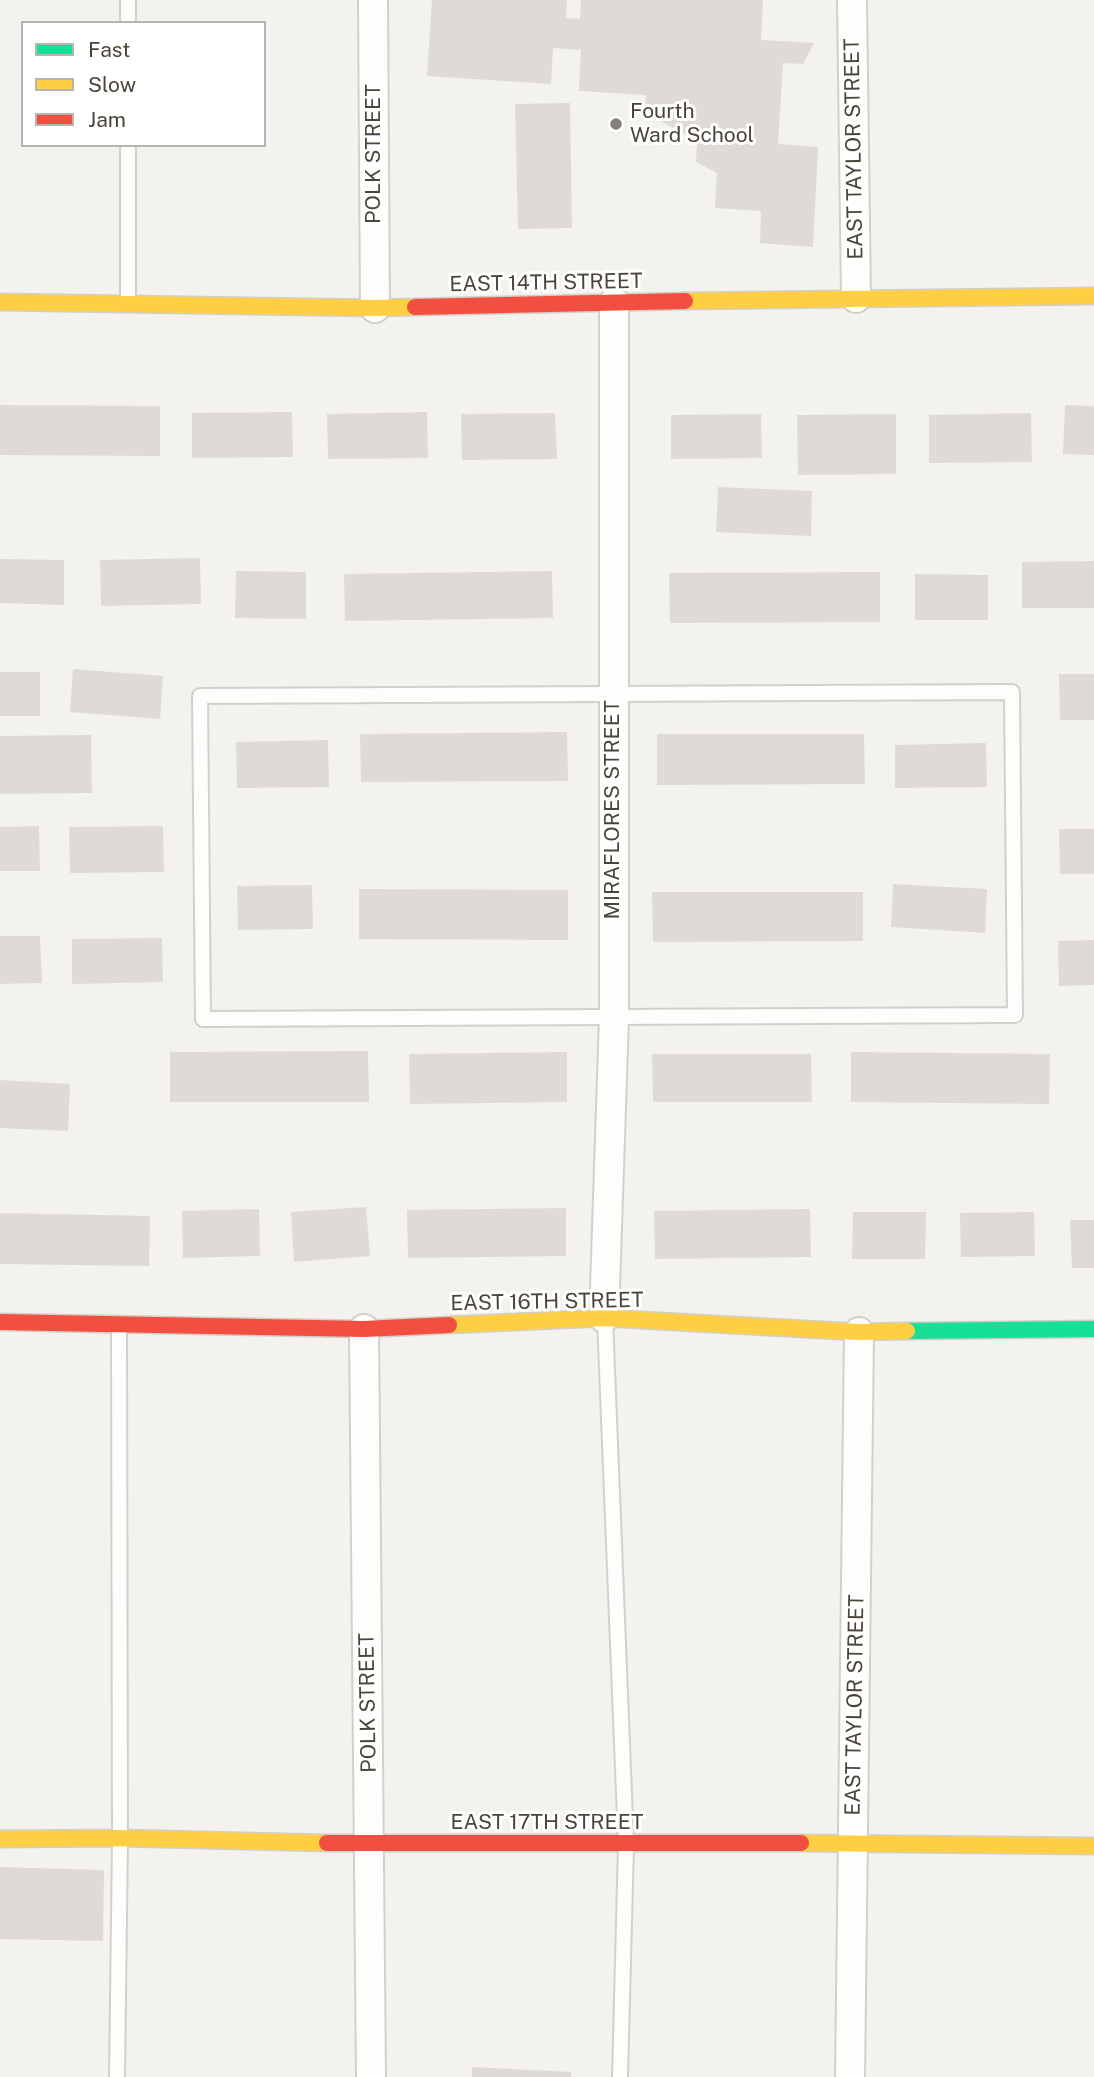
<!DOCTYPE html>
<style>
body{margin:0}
#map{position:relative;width:1094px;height:2077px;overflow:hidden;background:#f4f2ee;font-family:"Public Sans",sans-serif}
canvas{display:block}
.legend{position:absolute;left:21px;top:21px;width:245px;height:126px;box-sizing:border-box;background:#fff;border:2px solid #b7b4b0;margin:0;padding:9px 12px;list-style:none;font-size:21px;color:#4b4439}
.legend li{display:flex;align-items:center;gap:14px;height:35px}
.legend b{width:35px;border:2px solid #b7b4b0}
</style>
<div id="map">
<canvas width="1094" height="2077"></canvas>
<ul class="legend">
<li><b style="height:9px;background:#16e098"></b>Fast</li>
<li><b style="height:9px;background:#ffcf43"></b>Slow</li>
<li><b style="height:9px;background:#f24e42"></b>Jam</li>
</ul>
</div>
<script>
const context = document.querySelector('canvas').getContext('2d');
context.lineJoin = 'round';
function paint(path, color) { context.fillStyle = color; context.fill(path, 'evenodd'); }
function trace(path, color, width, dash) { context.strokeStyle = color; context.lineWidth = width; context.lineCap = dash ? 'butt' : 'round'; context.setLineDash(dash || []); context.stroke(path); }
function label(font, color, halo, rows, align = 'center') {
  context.font = font + ' "Public Sans",sans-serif'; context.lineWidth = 6; context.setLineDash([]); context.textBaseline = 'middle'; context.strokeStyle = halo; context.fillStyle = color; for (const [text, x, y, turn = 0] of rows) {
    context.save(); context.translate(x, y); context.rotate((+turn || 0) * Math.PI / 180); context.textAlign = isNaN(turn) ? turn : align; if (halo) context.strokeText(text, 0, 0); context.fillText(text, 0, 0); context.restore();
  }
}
paint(new Path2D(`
 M 432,0 L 567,0 L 566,18 L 580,19 L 581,0 L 763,0 L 761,40 L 814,43 L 803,64 L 783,63 L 778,144 L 818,147 L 813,247 L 760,243 L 761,211 L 715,208 L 717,173 L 696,162 L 697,141 L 645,112 L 646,95 L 579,91 L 581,50 L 553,48 L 551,84 L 427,76 Z
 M 570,103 L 572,228 L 518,229 L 515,104 Z
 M 0,405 L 160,406 L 160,456 L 0,455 Z
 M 1065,405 L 1094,406 L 1094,455 L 1063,454 Z
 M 292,412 L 293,457 L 192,458 L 192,413 Z
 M 427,412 L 428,458 L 328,459 L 327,414 Z
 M 555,413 L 557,459 L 462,460 L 461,414 Z
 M 1031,413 L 1032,462 L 929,463 L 929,415 Z
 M 761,414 L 762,458 L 671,459 L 671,415 Z
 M 896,414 L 896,474 L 798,475 L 797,415 Z
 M 718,487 L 812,491 L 811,536 L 716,532 Z
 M 200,558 L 201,604 L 101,606 L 100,560 Z
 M 0,559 L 64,560 L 64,605 L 0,603 Z
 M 1094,561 L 1094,608 L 1022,608 L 1022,562 Z
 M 236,571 L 306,572 L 306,619 L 235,618 Z
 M 552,571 L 553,618 L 345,621 L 344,574 Z
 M 880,572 L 880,622 L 670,623 L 669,573 Z
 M 915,574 L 988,575 L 988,620 L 915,620 Z
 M 73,669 L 163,676 L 160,719 L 70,712 Z
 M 0,672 L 40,672 L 40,716 L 0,716 Z
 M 1059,674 L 1094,674 L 1094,720 L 1060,720 Z
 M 567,732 L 568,781 L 361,782 L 360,734 Z
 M 657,734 L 864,734 L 865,784 L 657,785 Z
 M 91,735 L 92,793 L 0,794 L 0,736 Z
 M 328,740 L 329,787 L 237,788 L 236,742 Z
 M 986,743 L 987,787 L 895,788 L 895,745 Z
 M 39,826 L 40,871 L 0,871 L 0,827 Z
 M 163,826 L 164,872 L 70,873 L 69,827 Z
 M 1059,829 L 1094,829 L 1094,874 L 1060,874 Z
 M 893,884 L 987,889 L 985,933 L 891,927 Z
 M 312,885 L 313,929 L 238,930 L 237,886 Z
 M 359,889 L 568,890 L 568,940 L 359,939 Z
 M 652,892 L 863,892 L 863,941 L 653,942 Z
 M 0,936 L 40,936 L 42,983 L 0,984 Z
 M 162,938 L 163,982 L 72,984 L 72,939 Z
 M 1094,940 L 1094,985 L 1059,986 L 1058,941 Z
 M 368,1051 L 369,1102 L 170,1102 L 170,1052 Z
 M 567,1052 L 567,1102 L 410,1104 L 409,1054 Z
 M 851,1052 L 1050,1054 L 1049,1104 L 851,1102 Z
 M 652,1054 L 811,1054 L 812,1102 L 653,1102 Z
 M 0,1080 L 70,1084 L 68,1131 L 0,1128 Z
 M 366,1207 L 370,1256 L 294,1262 L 291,1212 Z
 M 566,1208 L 566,1256 L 408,1258 L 407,1210 Z
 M 259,1209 L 260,1256 L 183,1258 L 182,1211 Z
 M 810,1209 L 811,1257 L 655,1259 L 654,1211 Z
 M 853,1212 L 926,1212 L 925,1259 L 852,1259 Z
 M 1034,1212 L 1035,1256 L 961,1257 L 960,1213 Z
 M 0,1213 L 150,1216 L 149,1266 L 0,1264 Z
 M 1070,1220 L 1094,1220 L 1094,1268 L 1072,1268 Z
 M 0,1867 L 104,1870 L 103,1941 L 0,1939 Z
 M 472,2067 L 571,2072 L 571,2077 L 472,2077 Z`), '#dedbd6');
const lane = new Path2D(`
 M 128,23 L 128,0
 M 128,303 L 128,145
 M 1012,692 L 1015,1015 L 203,1019 L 200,696 Z
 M 605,1319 L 626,1844 L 620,2077
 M 117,2077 L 120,1838 L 119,1324`);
const street = new Path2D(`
 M 373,0 L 375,308
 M 852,0 L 856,298
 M 604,1318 L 614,1017 L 614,302
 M 364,1329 L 371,2077
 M 850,2077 L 859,1332`);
const fast = new Path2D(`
 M 907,1331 L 1094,1329`);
const slow = new Path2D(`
 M 685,301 L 1094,296
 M 0,302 L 375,308 L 415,307
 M 449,1325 L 604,1318 L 859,1332 L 907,1331
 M 0,1839 L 120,1838 L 327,1843
 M 801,1843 L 1094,1846`);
const jam = new Path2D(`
 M 415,307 L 685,301
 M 0,1322 L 364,1329 L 449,1325
 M 327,1843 L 801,1843`);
trace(lane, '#d2d0cb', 18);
trace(street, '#d2d0cb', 32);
trace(fast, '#d3cfc5', 19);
trace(slow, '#d3cfc5', 19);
trace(jam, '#d3cfc5', 19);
trace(lane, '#fdfdfc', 14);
trace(street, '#fdfdfc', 28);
trace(fast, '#16e098', 16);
trace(slow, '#ffcf43', 16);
trace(jam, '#f24e42', 16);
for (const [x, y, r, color] of [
 [616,124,7,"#868178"]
]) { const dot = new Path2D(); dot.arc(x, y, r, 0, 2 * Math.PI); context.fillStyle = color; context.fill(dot); trace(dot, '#fff', 2.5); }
label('21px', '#4b4439', '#fff', [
 ["Fourth",630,112],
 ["Ward School",630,136]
], 'left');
label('21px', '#4b4439', '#fff', [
 ["EAST TAYLOR STREET",854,149,-91],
 ["POLK STREET",374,154,-90],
 ["EAST 14TH STREET",546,283,-1],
 ["MIRAFLORES STREET",613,810,-90],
 ["EAST 16TH STREET",547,1302,-1],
 ["POLK STREET",368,1703,-91],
 ["EAST TAYLOR STREET",855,1705,-89],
 ["EAST 17TH STREET",547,1823]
]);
</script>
